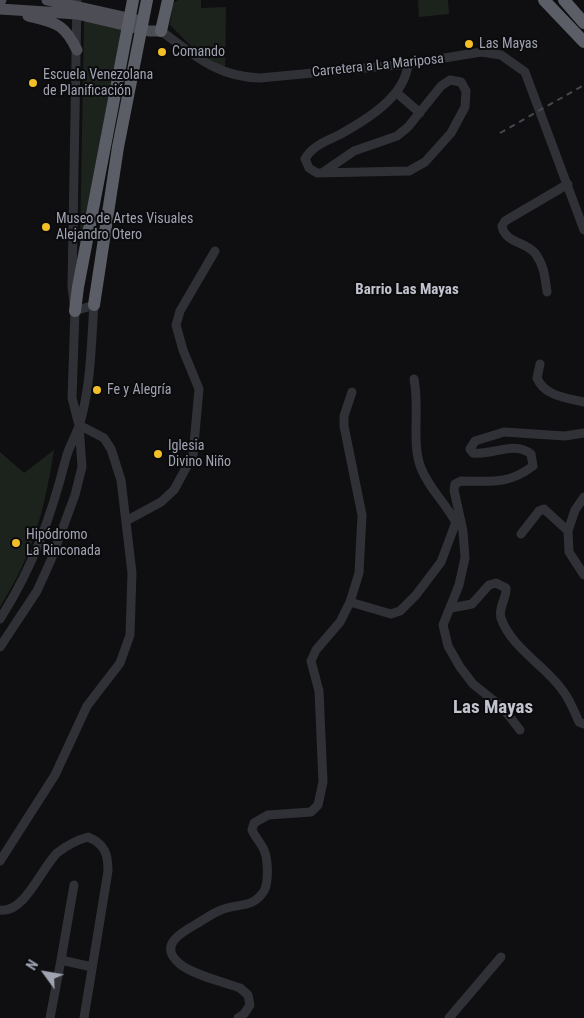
<!DOCTYPE html>
<meta charset="utf-8">
<style>
body{margin:0}
#map{position:relative;width:584px;height:1018px;overflow:hidden;background:#0f0f11;font-family:"Roboto Condensed",sans-serif}
canvas{display:block}
.north{position:absolute;left:20px;top:948px;width:50px;height:50px;-webkit-text-stroke:4px #0b0a0c;paint-order:stroke;rotate:302deg;font-size:14px;font-weight:700;line-height:20px;text-align:center;color:#a0a4b2}
.north::after{content:'';display:block;margin:auto;width:18px;height:22px;background:#a0a4b2;clip-path:polygon(50% 0,100% 100%,50% 72%,0 100%)}
</style>
<div id="map">
<canvas width="584" height="1018"></canvas>
<div class="north">N</div>
</div>
<script>
const context = document.querySelector('canvas').getContext('2d');
context.lineJoin = 'round';
function paint(path, color) { context.fillStyle = color; context.fill(path, 'evenodd'); }
function trace(path, color, width, dash) { context.strokeStyle = color; context.lineWidth = width; context.lineCap = dash ? 'butt' : 'round'; context.setLineDash(dash || []); context.stroke(path); }
function label(font, color, halo, rows, align = 'center') {
  context.font = font + ' "Roboto Condensed",sans-serif'; context.lineWidth = 4; context.setLineDash([]); context.textBaseline = 'middle'; context.strokeStyle = halo; context.fillStyle = color; for (const [text, x, y, turn = 0] of rows) {
    context.save(); context.translate(x, y); context.rotate((+turn || 0) * Math.PI / 180); context.textAlign = isNaN(turn) ? turn : align; if (halo) context.strokeText(text, 0, 0); context.fillText(text, 0, 0); context.restore();
  }
}
paint(new Path2D(`
 M 178,0 L 201,0 L 201,8 L 226,7 L 225,71 L 191,46 L 170,25 L 173,3 Z
 M 418,0 L 448,0 L 449,14 L 419,17 Z
 M 84,20 L 122,28 L 80,246 Z
 M 54,450 C 44,512 34,552 0,607 L 0,452 L 24,473 Z`), '#1c231d');
trace(new Path2D(`
 M 161,31 C 194,55 217,77 260,78 L 408,64 L 481,52 L 501,55 L 525,72 L 584,230
 M 397,93 L 420,113
 M 322,173 L 354,151 L 397,136 L 408,127 L 441,86 L 450,80 L 461,82 L 466,91 L 465,107 L 451,133 L 425,162 L 409,171 L 317,173 L 309,168 L 305,159 C 312,146 326,141 339,135 C 366,120 405,97 408,64
 M 547,292 C 545,277 544,265 535,253 C 525,241 505,243 502,226 L 505,221 L 568,184
 M 540,364 L 537,378 C 544,396 567,398 584,402
 M 414,379 C 420,408 411,443 421,468 C 429,489 446,503 456,523
 M 126,521 L 161,502 L 174,490 L 193,455 L 199,389 L 183,350 L 176,325 L 180,311 L 215,251
 M 568,531 L 569,552 L 584,575
 M 521,534 L 539,511 L 544,509 L 568,531 L 575,510 L 584,497
 M 350,602 L 391,614 L 400,611 L 416,595 L 441,562 L 459,514
 M 451,608 L 472,604 L 489,585 L 496,583 L 506,588 C 507,598 498,607 501,618 C 511,648 546,666 563,691 C 570,700 574,711 579,722 L 584,724
 M 0,619 C 33,567 51,517 66,458 C 69,447 75,437 79,426 C 91,388 91,345 94,305 L 75,311
 M 0,647 L 37,591 L 51,560 L 75,495 L 82,467 L 79,425 L 72,398 L 75,311 L 72,287 L 77,0
 M 520,730 L 503,708 L 473,684 L 460,667 L 448,646 L 443,625 L 459,585 L 465,558 L 463,531 L 454,490 L 455,484 L 461,481 C 490,481 508,485 533,466 L 531,454 C 513,440 493,456 473,453 L 470,449 L 475,441 L 504,432 L 565,436 L 584,433
 M 0,861 L 55,775 L 87,706 L 120,663 L 130,635 L 132,573 L 121,480 L 111,449 L 104,438 L 79,425
 M 0,910 C 24,914 41,869 57,853 C 66,846 77,840 88,837 C 105,844 108,854 108,871 L 84,1018
 M 61,960 L 74,885
 M 50,1018 L 61,960 L 92,967
 M 238,1018 L 244,1014 L 250,1005 L 248,995 L 240,988 C 224,982 193,975 180,964 C 157,945 182,932 198,923 C 205,919 213,913 221,910 C 237,903 253,909 264,891 C 269,881 268,859 264,850 C 261,843 255,837 252,830 L 254,823 L 268,815 L 311,812 L 318,805 L 323,782 L 319,691 L 311,661 L 316,650 L 340,622 L 350,602 L 359,573 L 362,515 L 344,426 L 344,416 L 352,392
 M 449,1018 L 501,957`), '#303136', 9);
trace(new Path2D(`
 M 47,0 L 137,20
 M 0,1 L 1,0
 M 0,9 L 77,14 L 149,31 L 161,31
 M 28,16 C 56,23 64,23 77,50`), '#4c4d55', 11);
trace(new Path2D(`
 M 544,0 L 584,42
 M 564,0 L 584,23
 M 161,31 L 168,0
 M 94,305 L 118,147 L 147,0
 M 75,311 L 78,287 L 133,0`), '#5c5e67', 12);
trace(new Path2D(`
 M 500,133 L 584,85`), '#47484f', 2, [6, 5]);
for (const [x, y, r, color] of [
 [469,44,5,"#f2c026"],
 [162,52,5,"#f2c026"],
 [33,83,5,"#f2c026"],
 [46,227,5,"#f2c026"],
 [97,390,5,"#f2c026"],
 [158,454,5,"#f2c026"],
 [16,543,5,"#f2c026"]
]) { const dot = new Path2D(); dot.arc(x, y, r, 0, 2 * Math.PI); context.fillStyle = color; context.fill(dot); trace(dot, '#0b0a0c', 2); }
label('14px', '#a0a4b2', '#0b0a0c', [
 ["Las Mayas",479,44],
 ["Comando",172,52],
 ["Escuela Venezolana",43,75],
 ["de Planificación",43,91],
 ["Museo de Artes Visuales",56,219],
 ["Alejandro Otero",56,235],
 ["Fe y Alegría",107,390],
 ["Iglesia",168,446],
 ["Divino Niño",168,462],
 ["Hipódromo",26,535],
 ["La Rinconada",26,551]
], 'left');
label('14px', '#a0a4b2', '#0b0a0c', [
 ["Carretera a La Mariposa",378,66,-6]
]);
label('bold 15px', '#c1c3ce', '#0b0a0c', [
 ["Barrio Las Mayas",407,290]
]);
label('bold 19px', '#c1c3ce', '#0b0a0c', [
 ["Las Mayas",493,708]
]);
</script>
